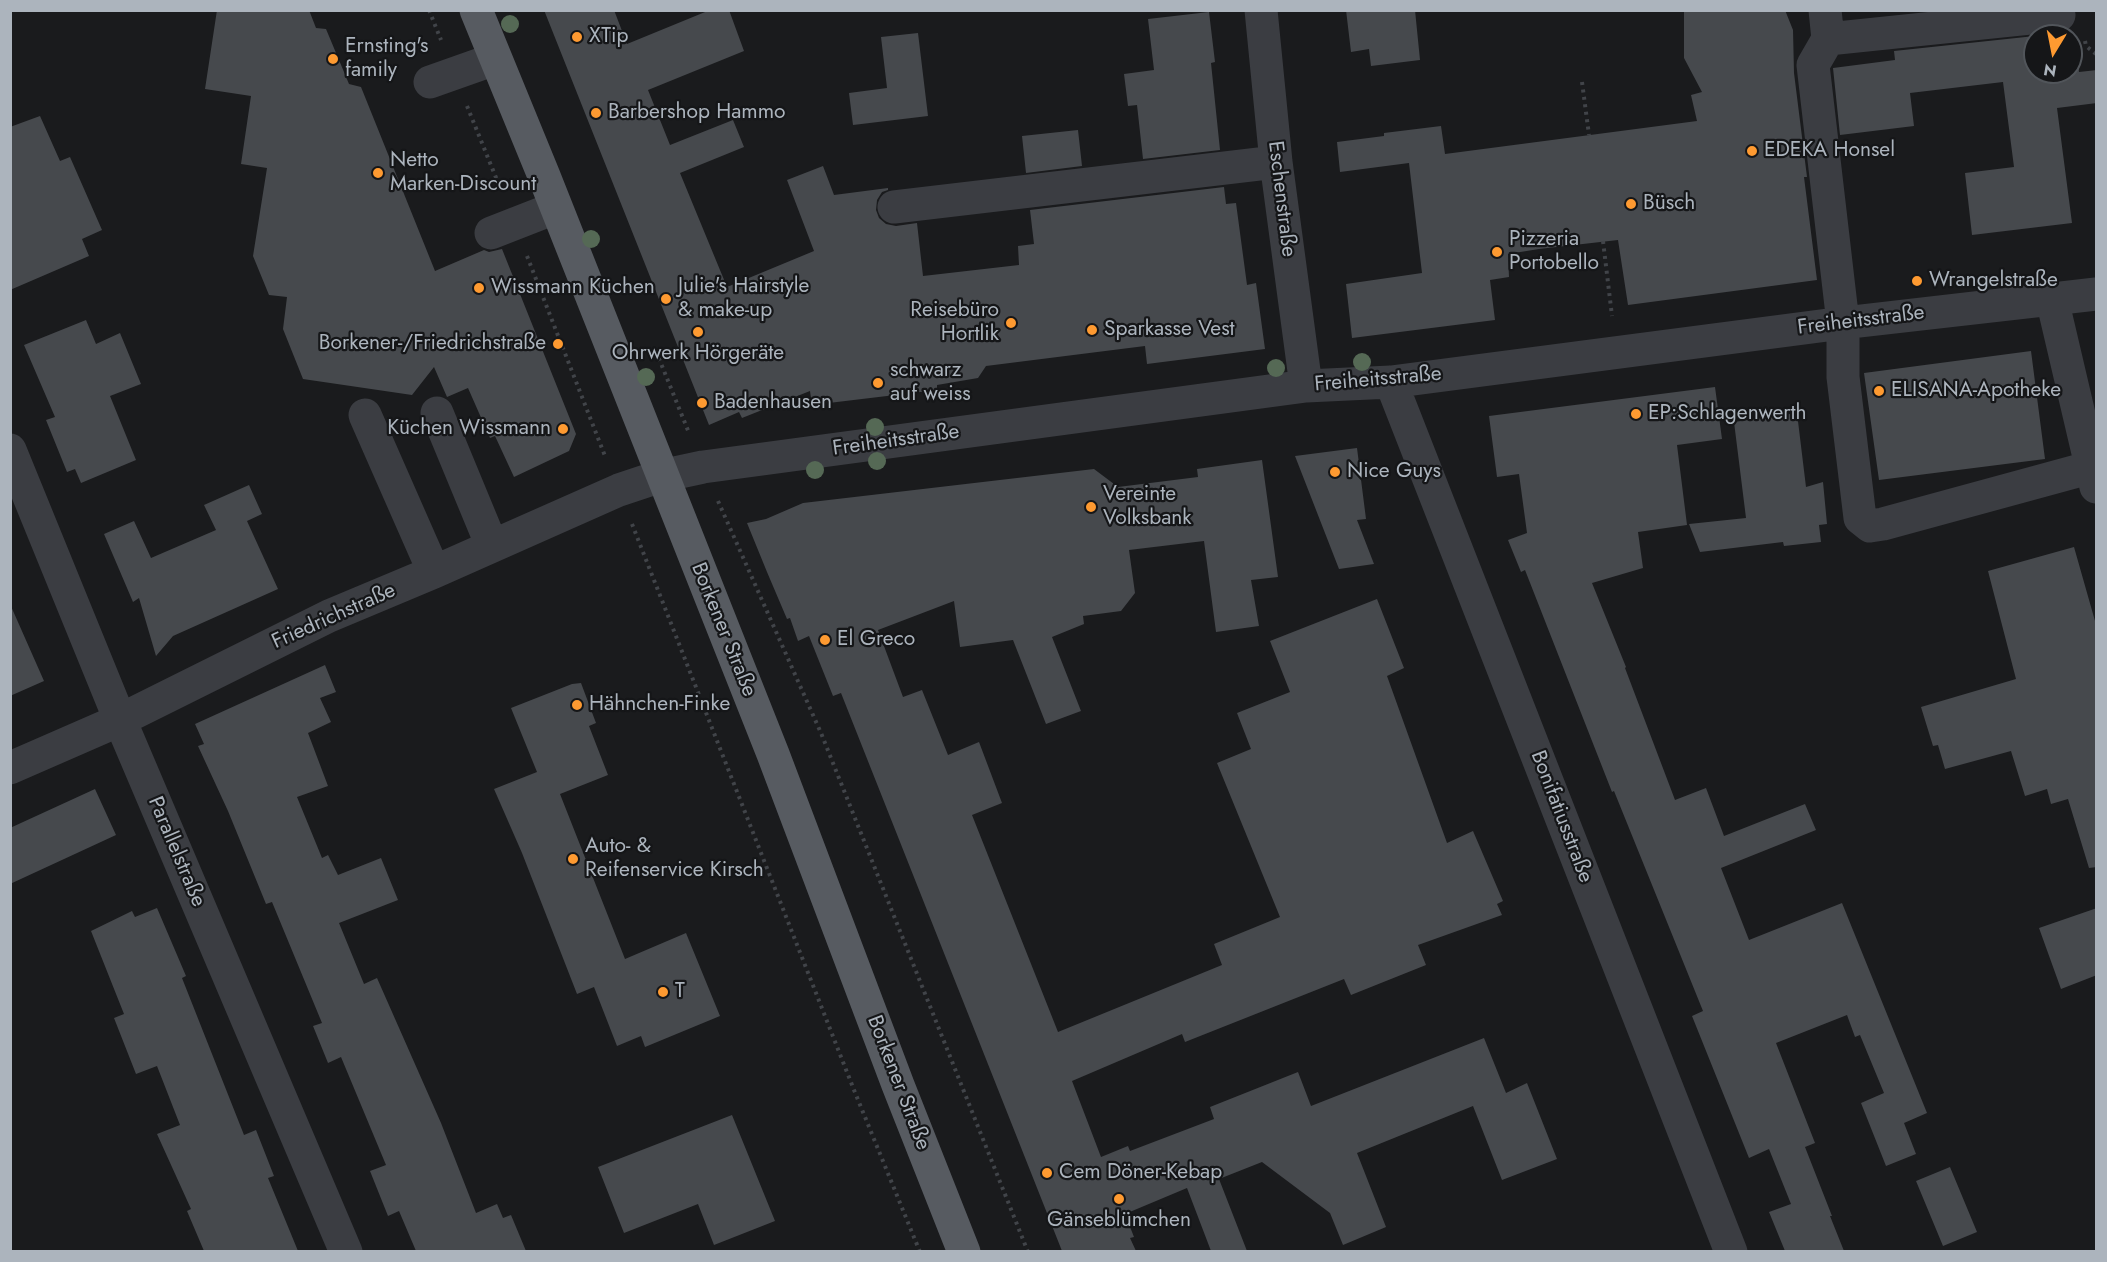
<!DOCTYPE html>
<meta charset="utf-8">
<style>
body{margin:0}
#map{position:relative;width:2107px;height:1262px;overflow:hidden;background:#1a1b1d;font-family:Jost,sans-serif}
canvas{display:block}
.frame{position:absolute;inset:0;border:12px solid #acb4bd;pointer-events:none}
.north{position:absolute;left:2023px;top:24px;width:60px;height:60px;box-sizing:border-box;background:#151618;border:2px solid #51555a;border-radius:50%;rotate:190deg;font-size:16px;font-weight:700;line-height:24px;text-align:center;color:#acb4bd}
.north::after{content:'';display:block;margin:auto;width:21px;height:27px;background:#fe9a31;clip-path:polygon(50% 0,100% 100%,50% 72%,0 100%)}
</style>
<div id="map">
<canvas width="2107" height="1262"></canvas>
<div class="frame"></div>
<div class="north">N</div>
</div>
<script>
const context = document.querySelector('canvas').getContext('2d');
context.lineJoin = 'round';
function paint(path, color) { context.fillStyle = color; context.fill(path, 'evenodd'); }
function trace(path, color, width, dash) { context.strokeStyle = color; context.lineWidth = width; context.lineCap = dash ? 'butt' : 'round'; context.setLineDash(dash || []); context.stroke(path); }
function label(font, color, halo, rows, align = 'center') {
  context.font = font + ' Jost,sans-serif'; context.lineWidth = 4.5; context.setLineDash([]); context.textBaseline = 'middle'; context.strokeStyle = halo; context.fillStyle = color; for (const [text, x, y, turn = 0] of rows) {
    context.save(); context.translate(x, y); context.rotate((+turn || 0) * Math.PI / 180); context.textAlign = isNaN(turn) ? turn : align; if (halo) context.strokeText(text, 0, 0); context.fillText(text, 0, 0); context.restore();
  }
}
paint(new Path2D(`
 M 217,10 L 309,10 L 316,28 L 326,29 L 349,84 L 361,87 L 435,271 L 484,250 L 489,252 L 502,249 L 576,434 L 569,451 L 514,477 L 495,436 L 490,438 L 468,388 L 447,397 L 434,367 L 412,395 L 303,379 L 283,329 L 287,297 L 269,295 L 253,256 L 267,168 L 241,164 L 251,96 L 205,89 Z
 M 544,10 L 614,10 L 627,44 L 710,10 L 729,10 L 744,51 L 648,90 L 670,145 L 733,120 L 744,147 L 680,173 L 727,287 L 814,251 L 787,180 L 823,166 L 834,195 L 888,188 L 888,190 L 882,192 L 877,200 L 876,210 L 879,218 L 886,224 L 896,226 L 917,223 L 923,276 L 1019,265 L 1018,246 L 1034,244 L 1030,210 L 1224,187 L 1226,204 L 1236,203 L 1247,285 L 1256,283 L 1265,349 L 1147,364 L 1145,346 L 986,366 L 978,378 L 937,385 L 937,390 L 812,405 L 810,391 L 742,418 L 739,412 L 709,425 Z
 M 1346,10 L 1415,10 L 1420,60 L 1371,66 L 1369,49 L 1351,52 Z
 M 1684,10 L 1785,10 L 1793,30 L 1794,73 L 1807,177 L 1804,177 L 1817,280 L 1628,305 L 1618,240 L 1539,249 L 1508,254 L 1509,277 L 1490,280 L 1495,320 L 1352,338 L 1346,284 L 1422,273 L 1409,163 L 1340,172 L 1337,142 L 1384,136 L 1384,133 L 1441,126 L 1445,154 L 1697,121 L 1691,95 L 1702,92 L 1684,58 Z
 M 1209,12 L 1215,62 L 1211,63 L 1220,150 L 1143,159 L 1137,105 L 1128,106 L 1124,74 L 1154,70 L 1148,19 Z
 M 918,33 L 928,116 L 853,125 L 849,93 L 887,88 L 881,37 Z
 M 2035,36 L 2035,72 L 2071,72 L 2071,39 L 2075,38 L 2079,72 L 2097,70 L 2097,103 L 2057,108 L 2072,223 L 1972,235 L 1965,173 L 2014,167 L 2003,82 L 1910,93 L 1914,126 L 1840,135 L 1833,68 L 1895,60 L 1894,51 Z
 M 40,116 L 60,161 L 70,157 L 102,230 L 82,239 L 89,256 L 10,290 L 10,127 Z
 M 1078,130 L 1082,166 L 1026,173 L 1022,136 Z
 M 86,320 L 96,344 L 120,333 L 141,384 L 110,396 L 136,460 L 81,483 L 75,469 L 67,472 L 46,420 L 55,417 L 24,345 Z
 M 2031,351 L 2045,459 L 1879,480 L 1864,373 Z
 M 1715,387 L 1722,439 L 1677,445 L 1687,525 L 1638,532 L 1643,568 L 1592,583 L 1626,667 L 1625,668 L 1675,800 L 1706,788 L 1724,836 L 1805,804 L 1816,830 L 1721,868 L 1749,940 L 1842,903 L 1927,1113 L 1904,1123 L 1916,1154 L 1886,1166 L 1861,1103 L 1884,1093 L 1860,1035 L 1855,1037 L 1847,1015 L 1776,1043 L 1815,1143 L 1805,1147 L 1832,1216 L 1830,1216 L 1844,1251 L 1785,1251 L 1769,1212 L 1791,1204 L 1769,1149 L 1749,1158 L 1692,1016 L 1703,1011 L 1614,791 L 1612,792 L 1525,570 L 1521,572 L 1508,540 L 1527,533 L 1519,474 L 1497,477 L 1489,416 Z
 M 1797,413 L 1806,487 L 1823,482 L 1827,524 L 1819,525 L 1821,542 L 1784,546 L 1783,542 L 1700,552 L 1689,524 L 1746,518 L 1734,422 Z
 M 1357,448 L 1366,519 L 1357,520 L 1374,564 L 1339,569 L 1295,456 Z
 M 1262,460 L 1278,577 L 1251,580 L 1259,626 L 1216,632 L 1204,541 L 1129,550 L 1135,593 L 1121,611 L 1083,616 L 1084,624 L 1052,637 L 1081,711 L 1046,724 L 1013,640 L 960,647 L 954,601 L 878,630 L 903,697 L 922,690 L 948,755 L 979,742 L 1002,803 L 972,815 L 1058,1032 L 1222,965 L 1214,944 L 1280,917 L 1217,763 L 1251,749 L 1237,713 L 1290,692 L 1270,641 L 1377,599 L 1404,668 L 1387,676 L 1447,843 L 1473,831 L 1503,901 L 1497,904 L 1502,915 L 1418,945 L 1426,965 L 1351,995 L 1344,979 L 1185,1042 L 1182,1034 L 1072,1081 L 1101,1157 L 1128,1146 L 1130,1151 L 1214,1119 L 1210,1107 L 1298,1072 L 1311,1106 L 1484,1038 L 1506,1093 L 1527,1083 L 1557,1159 L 1502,1180 L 1473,1106 L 1357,1153 L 1386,1227 L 1343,1245 L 1330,1213 L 1262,1162 L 1219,1179 L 1247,1251 L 1211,1251 L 1187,1188 L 1125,1214 L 1134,1237 L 1130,1238 L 1136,1251 L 1062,1251 L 841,693 L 833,696 L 809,636 L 798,641 L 790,618 L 787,619 L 767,572 L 747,523 L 766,519 L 803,503 L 1094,469 L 1118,487 L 1198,477 L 1197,469 Z
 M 249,485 L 262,514 L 247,521 L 278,589 L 173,636 L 156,656 L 139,598 L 133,602 L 104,534 L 134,521 L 151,558 L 216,530 L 204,505 Z
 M 2074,547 L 2097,628 L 2097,867 L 2089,868 L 2068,799 L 2051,804 L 2047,789 L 2025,796 L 2011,751 L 1945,769 L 1938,745 L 1933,746 L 1921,707 L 2016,679 L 1988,571 Z
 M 10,604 L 44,681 L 10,696 Z
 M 325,665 L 336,692 L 320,698 L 331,722 L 308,733 L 328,786 L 297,797 L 322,858 L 328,855 L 338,875 L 381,858 L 398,900 L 339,923 L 364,984 L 377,978 L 441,1123 L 476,1213 L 497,1204 L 503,1218 L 511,1215 L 526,1251 L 416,1251 L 399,1211 L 388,1216 L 370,1171 L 386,1165 L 341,1057 L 328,1063 L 313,1026 L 322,1023 L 272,902 L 266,904 L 228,811 L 198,746 L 204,744 L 195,724 Z
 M 581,683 L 596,723 L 589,726 L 608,775 L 560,794 L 625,959 L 686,933 L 720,1016 L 645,1047 L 641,1036 L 617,1046 L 594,987 L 577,994 L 522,853 L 494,789 L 537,772 L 511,708 L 572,684 Z
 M 95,789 L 116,835 L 10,884 L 10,828 Z
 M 157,908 L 186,976 L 182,978 L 244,1135 L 256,1130 L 274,1176 L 268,1178 L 298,1251 L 204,1251 L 187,1211 L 191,1209 L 157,1134 L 180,1125 L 157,1066 L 136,1074 L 114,1018 L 124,1014 L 91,931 L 132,911 L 135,917 Z
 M 2097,908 L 2097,975 L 2061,989 L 2039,928 Z
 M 732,1115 L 775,1221 L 714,1245 L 698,1204 L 624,1233 L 598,1167 Z
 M 1950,1167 L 1977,1232 L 1943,1246 L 1916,1181 Z`), '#46494d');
trace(new Path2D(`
 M 429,10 L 441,40
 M 2085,41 L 2086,46 L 2096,54
 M 1582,82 L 1589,135
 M 467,106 L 501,190
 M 1603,241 L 1612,316
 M 527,256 L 605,456
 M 656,351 L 689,433
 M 718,501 L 821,733 L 1028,1252
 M 632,524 L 854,1090 L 920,1252`), '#414449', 4, [3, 4.5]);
trace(new Path2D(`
 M 1261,10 L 1276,162 L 1306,386
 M 1825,10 L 1828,39
 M 1828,39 L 1813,65 L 1843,323 L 1843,377 L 1860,518 L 1870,526 L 1883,524 L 2092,467
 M 1828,39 L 2059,15
 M 430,82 L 495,59
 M 894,207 L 1276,162
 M 491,233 L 555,208
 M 2052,299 L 2096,487
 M 1391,382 L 1731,1252
 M 437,413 L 492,546
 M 365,415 L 434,572
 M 10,450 L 120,720 L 346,1252
 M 10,768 L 120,720 L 329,616 L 434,572 L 619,490 L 661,476 L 703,467 L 1306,386 L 1391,382 L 1843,323 L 2096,294`), '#3b3d42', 33);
trace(new Path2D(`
 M 476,10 L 544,176 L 773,754 L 898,1085 L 964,1252`), '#575b61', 33);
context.fillStyle = '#556955';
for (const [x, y] of [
 [510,24],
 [591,239],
 [1362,362],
 [1276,368],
 [646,377],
 [875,427],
 [877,461],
 [815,470]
]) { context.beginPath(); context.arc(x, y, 9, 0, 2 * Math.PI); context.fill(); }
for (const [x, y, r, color] of [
 [577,37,6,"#fe9a31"],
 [333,59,6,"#fe9a31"],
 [596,113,6,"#fe9a31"],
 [1752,151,6,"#fe9a31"],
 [378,173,6,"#fe9a31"],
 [1631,204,6,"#fe9a31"],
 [1497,252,6,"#fe9a31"],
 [1917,281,6,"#fe9a31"],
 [479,288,6,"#fe9a31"],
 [666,299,6,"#fe9a31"],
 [1011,323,6,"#fe9a31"],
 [1092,330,6,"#fe9a31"],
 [698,332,6,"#fe9a31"],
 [558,344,6,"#fe9a31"],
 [878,383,6,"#fe9a31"],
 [1879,391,6,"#fe9a31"],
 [702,403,6,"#fe9a31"],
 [1636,414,6,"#fe9a31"],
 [563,429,6,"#fe9a31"],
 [1335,472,6,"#fe9a31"],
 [1091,507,6,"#fe9a31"],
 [825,640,6,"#fe9a31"],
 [577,705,6,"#fe9a31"],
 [573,859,6,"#fe9a31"],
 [663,992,6,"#fe9a31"],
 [1047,1173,6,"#fe9a31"],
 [1119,1199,6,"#fe9a31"]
]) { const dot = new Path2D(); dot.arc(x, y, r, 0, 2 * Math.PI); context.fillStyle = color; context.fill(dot); trace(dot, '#151618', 2); }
label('21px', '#acb4bd', '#151618', [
 ["XTip",589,37],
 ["Ernsting's",345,47],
 ["family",345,71],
 ["Barbershop Hammo",608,113],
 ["EDEKA Honsel",1764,151],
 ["Netto",390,161],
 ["Marken-Discount",390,185],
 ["Büsch",1643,204],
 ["Pizzeria",1509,240],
 ["Portobello",1509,264],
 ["Wrangelstraße",1929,281],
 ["Julie's Hairstyle",678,287],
 ["& make-up",678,311],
 ["Wissmann Küchen",491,288],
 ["Reisebüro",999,311,"right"],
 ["Hortlik",999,335,"right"],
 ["Sparkasse Vest",1104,330],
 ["Borkener-/Friedrichstraße",546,344,"right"],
 ["Ohrwerk Hörgeräte",698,354,"center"],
 ["schwarz",890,371],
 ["auf weiss",890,395],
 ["ELISANA-Apotheke",1891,391],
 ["Badenhausen",714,403],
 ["EP:Schlagenwerth",1648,414],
 ["Küchen Wissmann",551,429,"right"],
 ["Nice Guys",1347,472],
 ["Vereinte",1103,495],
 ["Volksbank",1103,519],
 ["El Greco",837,640],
 ["Hähnchen-Finke",589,705],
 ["Auto- &",585,847],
 ["Reifenservice Kirsch",585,871],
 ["T",675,992],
 ["Cem Döner-Kebap",1059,1173],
 ["Gänseblümchen",1119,1221,"center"]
], 'left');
label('21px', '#acb4bd', '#151618', [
 ["Eschenstraße",1281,199,83],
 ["Freiheitsstraße",1861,321,-7],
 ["Freiheitsstraße",1378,380,-5],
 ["Freiheitsstraße",896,441,-8],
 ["Friedrichstraße",334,617,-24],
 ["Borkener Straße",723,630,68],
 ["Bonifatiusstraße",1561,817,69],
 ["Parallelstraße",176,852,67],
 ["Borkener Straße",898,1083,69]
]);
</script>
